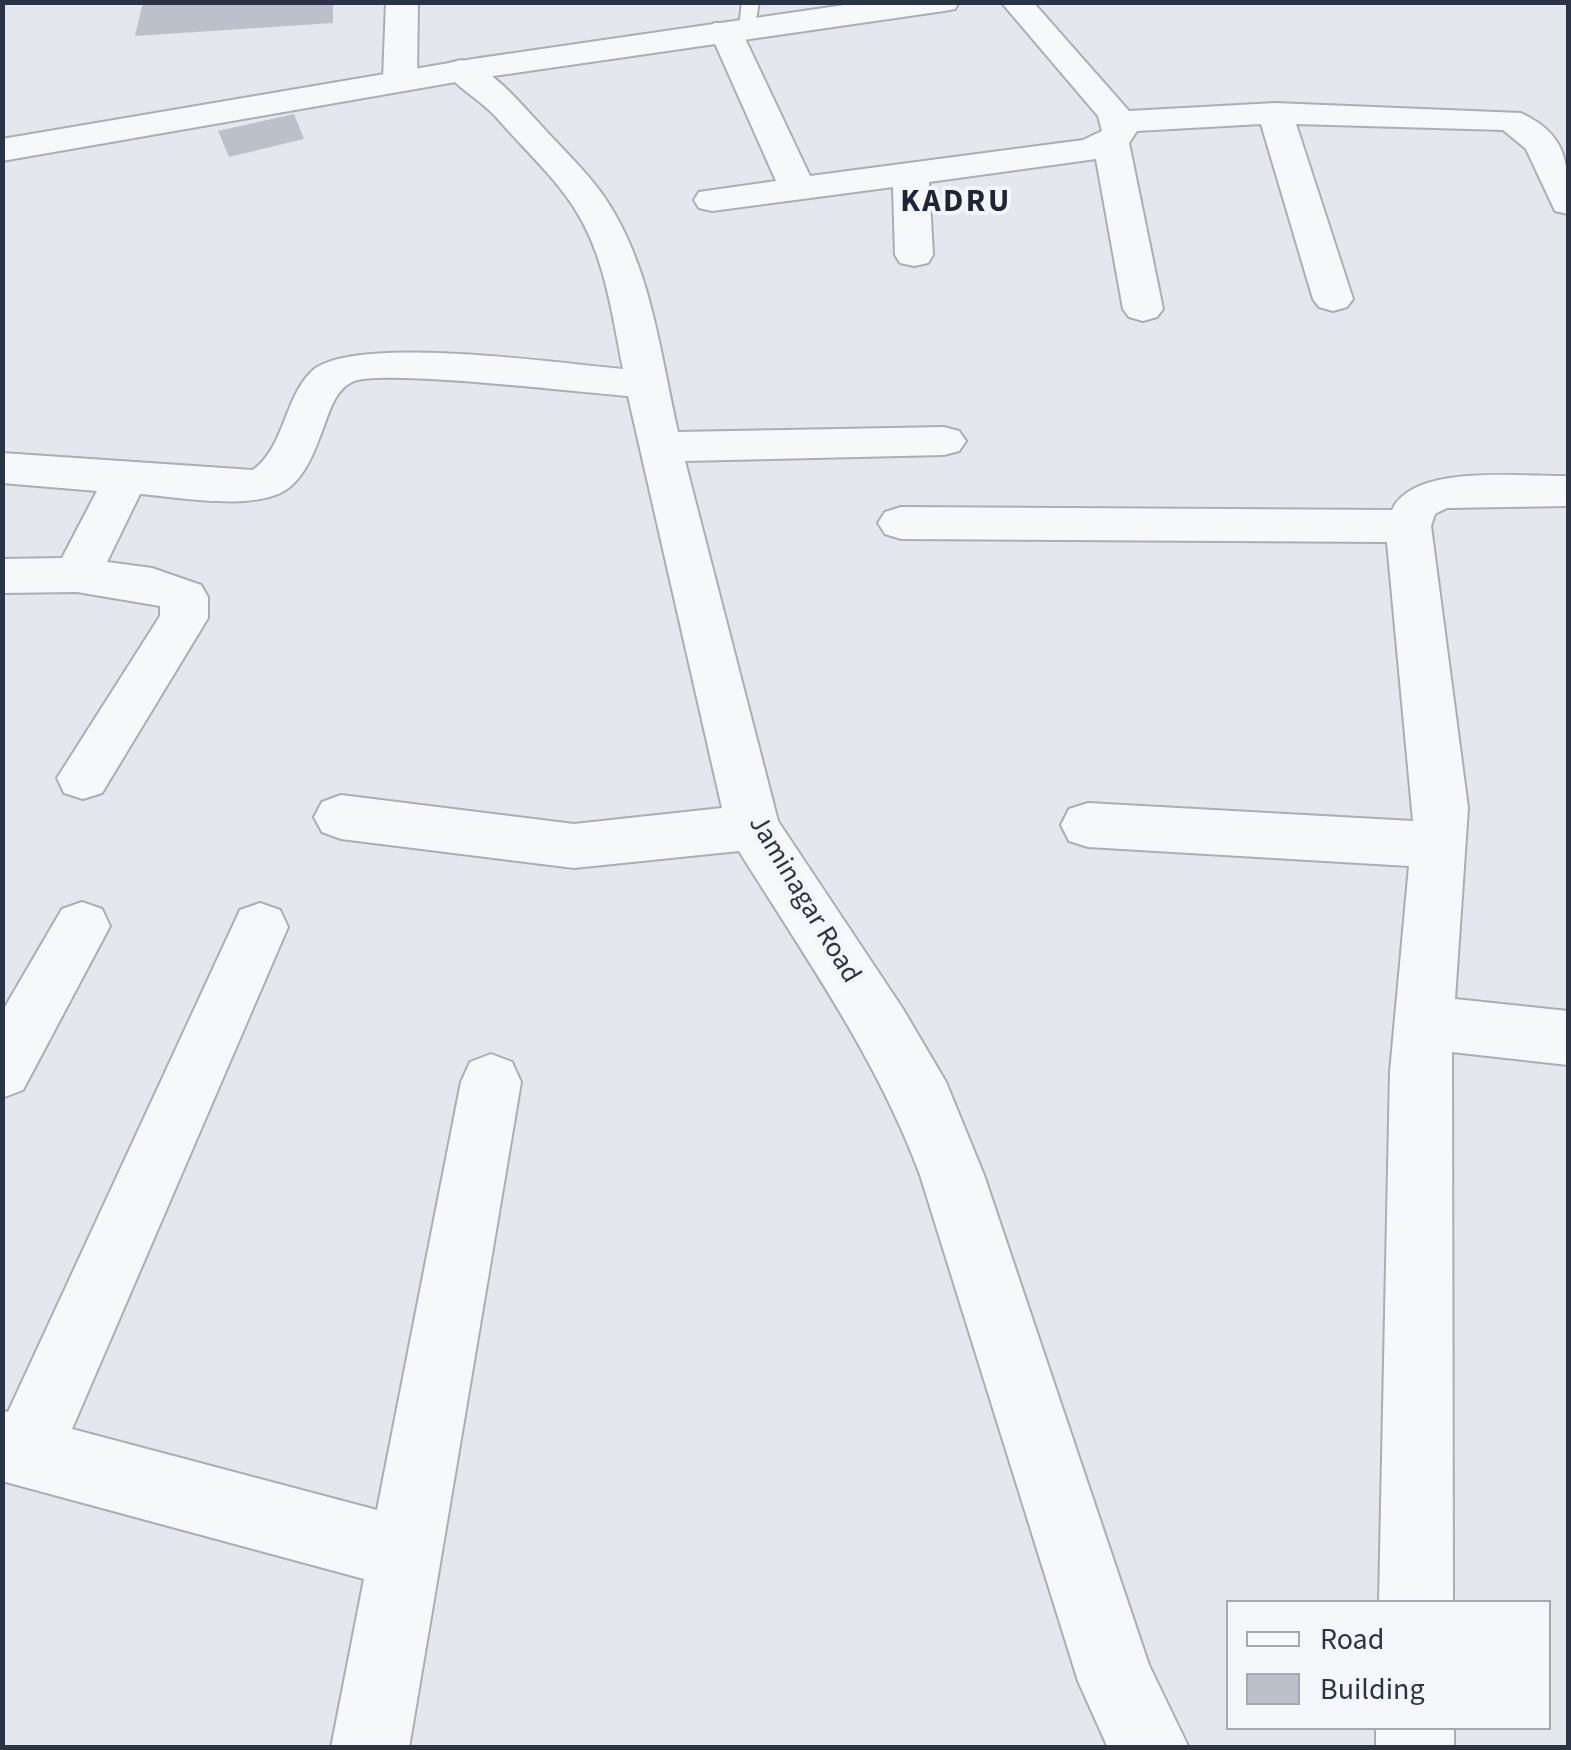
<!DOCTYPE html>
<style>
body{margin:0}
#map{position:relative;width:1571px;height:1750px;overflow:hidden;background:#e4e7ec;font-family:"Source Sans 3",sans-serif}
canvas{display:block}
.frame{position:absolute;inset:0;border:5px solid #2b3445;pointer-events:none}
.legend{position:absolute;left:1226px;top:1600px;width:325px;height:130px;box-sizing:border-box;background:#f4f6f9;border:2px solid #a4a8b1;margin:0;padding:12px 18px;list-style:none;font-size:30px;color:#2b3445}
.legend li{display:flex;align-items:center;gap:20px;height:50px}
.legend b{width:50px;border:2px solid #a4a8b1}
</style>
<div id="map">
<canvas width="1571" height="1750"></canvas>
<div class="frame"></div>
<ul class="legend">
<li><b style="height:12px;background:#f7f8fa"></b>Road</li>
<li><b style="height:28px;background:#bbc0ca"></b>Building</li>
</ul>
</div>
<script>
const context = document.querySelector('canvas').getContext('2d');
context.lineJoin = 'round';
function paint(path, color) { context.fillStyle = color; context.fill(path, 'evenodd'); }
function trace(path, color, width, dash) { context.strokeStyle = color; context.lineWidth = width; context.lineCap = dash ? 'butt' : 'round'; context.setLineDash(dash || []); context.stroke(path); }
function label(font, color, halo, rows, align = 'center') {
  context.font = font + ' "Source Sans 3",sans-serif'; context.lineWidth = 8; context.setLineDash([]); context.textBaseline = 'middle'; context.strokeStyle = halo; context.fillStyle = color; for (const [text, x, y, turn = 0] of rows) {
    context.save(); context.translate(x, y); context.rotate((+turn || 0) * Math.PI / 180); context.textAlign = isNaN(turn) ? turn : align; if (halo) context.strokeText(text, 0, 0); context.fillText(text, 0, 0); context.restore();
  }
}
paint(new Path2D(`
 M 143,2 L 333,2 L 333,23 L 135,36 Z
 M 294,114 L 304,139 L 229,157 L 218,131 Z`), '#bbc0ca');
const service = new Path2D(`
 M 742,2 L 759,2 L 754,31 L 739,27 Z`);
const minor = new Path2D(`
 M 386,2 L 418,2 L 417,79 L 412,86 L 388,86 L 383,79 Z
 M 1001,2 L 1033,2 L 1129,111 L 1275,103 L 1521,113 C 1570,136 1568,166 1568,214 L 1555,211 L 1526,149 L 1503,130 L 1296,124 L 1353,299 L 1347,307 L 1333,311 L 1319,307 L 1313,299 L 1261,124 L 1137,131 L 1129,143 L 1163,309 L 1157,317 L 1143,321 L 1129,317 L 1123,309 L 1096,159 L 929,182 L 933,255 L 928,263 L 914,266 L 900,263 L 895,255 L 893,187 L 712,211 L 699,208 L 694,200 L 699,192 L 776,181 L 709,30 L 714,23 L 736,23 L 741,30 L 810,176 L 1083,140 L 1102,131 L 1098,116 Z
 M 461,60 C 492,68 517,100 538,122 C 560,147 586,170 605,198 C 651,266 660,353 678,432 L 944,427 L 959,431 L 966,441 L 959,451 L 944,455 L 685,461 L 778,821 L 903,1009 L 946,1082 L 984,1175 L 1149,1665 L 1189,1748 L 1108,1748 L 1078,1681 L 920,1175 C 877,1058 804,956 739,851 L 574,868 L 341,839 L 322,832 L 314,817 L 322,802 L 341,795 L 574,824 L 722,808 L 628,396 C 586,393 377,368 352,382 C 336,390 330,409 324,426 C 316,447 308,471 291,486 C 261,513 179,497 140,494 L 107,562 L 152,568 L 201,585 L 208,597 L 208,618 L 102,793 L 83,799 L 64,793 L 57,778 L 160,616 L 160,606 L 77,592 L 2,593 L 2,559 L 62,558 L 97,491 L 2,483 L 2,453 L 253,470 C 284,448 284,399 311,372 C 350,333 563,364 623,369 C 612,314 605,254 573,206 C 552,174 521,146 496,117 C 481,100 458,89 444,70 L 449,63 Z
 M 1568,476 L 1568,506 L 1447,508 L 1435,514 L 1431,526 L 1468,808 L 1455,999 L 1568,1011 L 1568,1065 L 1452,1052 L 1453,1602 L 1379,1602 L 1390,1072 L 1409,866 L 1088,847 L 1069,841 L 1061,825 L 1069,809 L 1088,803 L 1413,821 L 1387,542 L 901,539 L 885,534 L 878,523 L 885,512 L 901,507 L 1392,510 C 1413,463 1522,477 1568,476 Z
 M 82,902 L 102,909 L 110,926 L 23,1090 L 2,1098 L 2,1012 L 62,909 Z
 M 260,903 L 280,910 L 288,927 L 72,1429 L 377,1510 L 461,1082 L 470,1062 L 491,1054 L 512,1062 L 521,1082 L 409,1748 L 331,1748 L 364,1579 L 2,1481 L 2,1411 L 8,1412 L 240,910 Z
 M 1376,1728 L 1454,1728 L 1454,1748 L 1376,1748 Z`);
const tertiary = new Path2D(`
 M 865,2 L 959,2 L 955,9 L 944,11 L 473,79 L 2,161 L 2,139 L 473,59 Z`);
trace(service, '#a9aeb7', 4);
trace(minor, '#a9aeb7', 4);
trace(tertiary, '#a9aeb7', 4);
paint(service, '#f7f8fa');
paint(minor, '#f7f8fa');
paint(tertiary, '#f7f8fa');
label('28px', '#2b3445', '#f4f6f9', [
 ["Jaminagar Road",803,900,59]
]);
context.letterSpacing = '2.5px';
label('bold 32px', '#1d2536', '#f4f6f9', [
 ["KADRU",956,204]
]);
context.letterSpacing = '0px';
</script>
